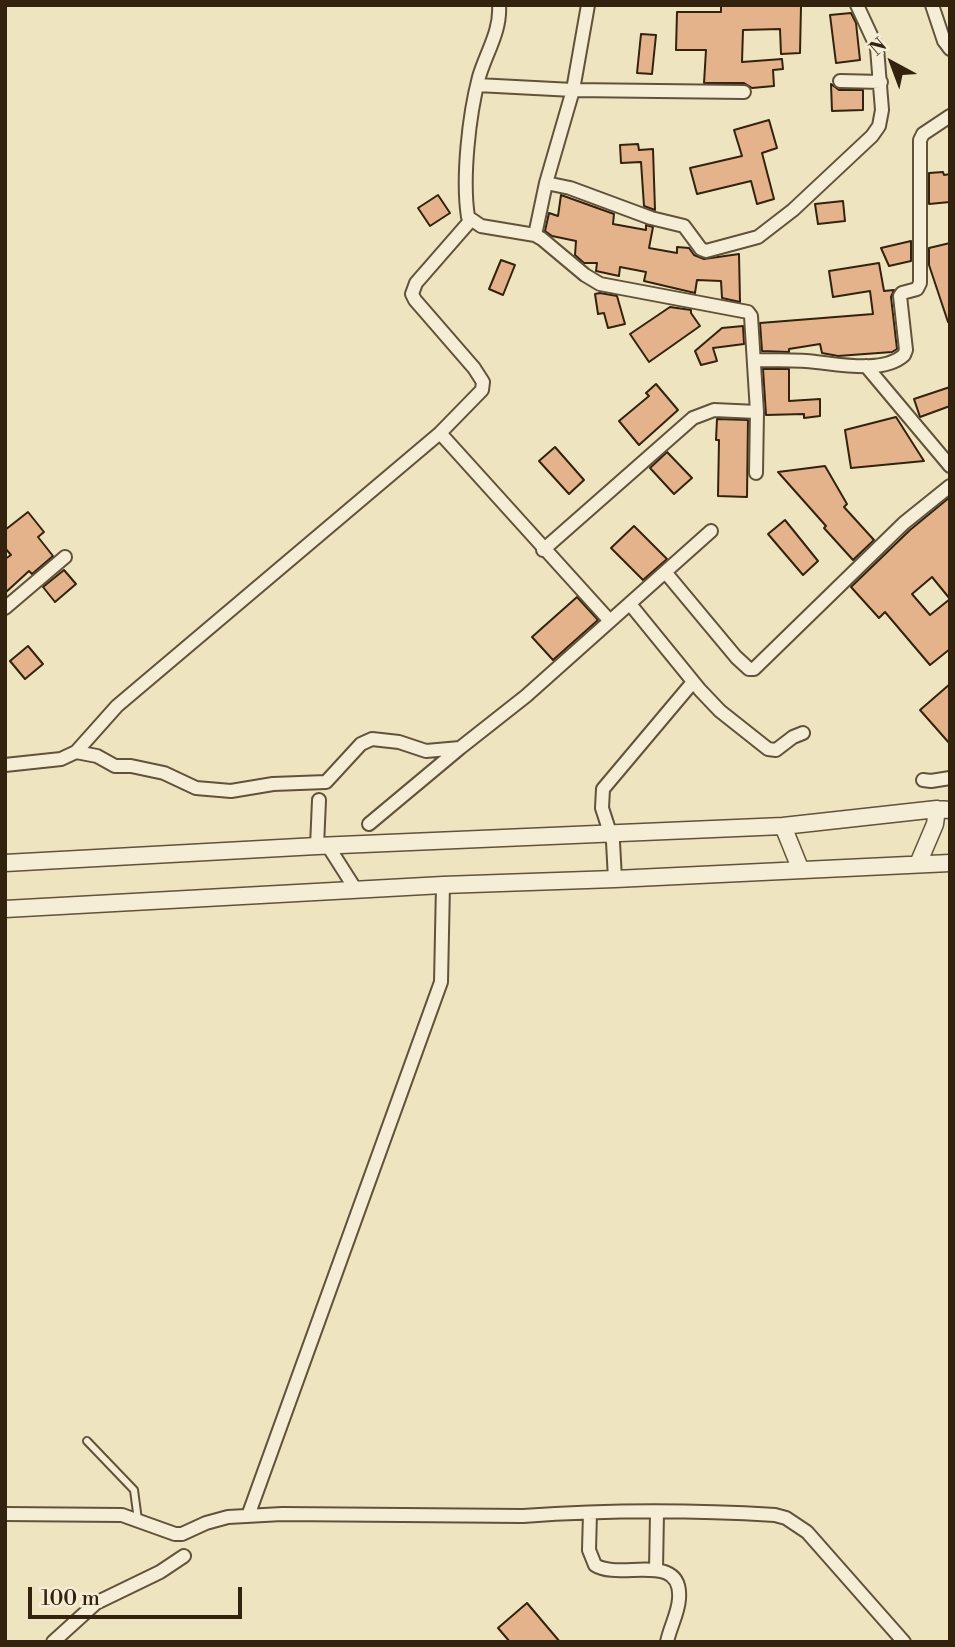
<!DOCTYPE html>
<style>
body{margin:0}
#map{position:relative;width:955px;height:1647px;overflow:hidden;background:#efe4c0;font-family:"Libre Bodoni",serif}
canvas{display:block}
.frame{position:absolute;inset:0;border:7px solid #32220e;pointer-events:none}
.north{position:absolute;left:857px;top:28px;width:70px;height:70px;-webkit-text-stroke:5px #f5edd6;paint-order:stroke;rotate:319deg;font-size:19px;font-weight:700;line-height:28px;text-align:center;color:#32220e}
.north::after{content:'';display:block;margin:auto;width:24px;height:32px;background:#32220e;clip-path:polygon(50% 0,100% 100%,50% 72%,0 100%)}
.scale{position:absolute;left:28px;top:1587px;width:214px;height:32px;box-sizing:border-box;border:4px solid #32220e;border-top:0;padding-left:9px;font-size:21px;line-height:24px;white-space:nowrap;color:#32220e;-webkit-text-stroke:5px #f5edd6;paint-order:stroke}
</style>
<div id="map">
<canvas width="955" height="1647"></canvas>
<div class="frame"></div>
<div class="north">N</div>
<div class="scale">100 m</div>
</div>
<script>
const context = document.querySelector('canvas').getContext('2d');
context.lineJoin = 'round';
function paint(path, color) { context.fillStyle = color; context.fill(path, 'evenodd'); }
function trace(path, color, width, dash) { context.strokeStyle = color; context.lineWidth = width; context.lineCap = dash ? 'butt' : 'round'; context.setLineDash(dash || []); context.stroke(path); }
const building = new Path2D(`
 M 721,5 L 801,6 L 800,53 L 781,54 L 780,29 L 743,30 L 742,62 L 782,59 L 783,69 L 773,70 L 774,86 L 752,88 L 744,83 L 704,83 L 706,50 L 676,50 L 677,12 L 721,12 Z
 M 851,13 L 856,23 L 860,60 L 836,63 L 830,15 Z
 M 641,34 L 656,35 L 652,74 L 637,73 Z
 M 831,84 L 839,90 L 863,90 L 863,110 L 832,111 Z
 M 769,120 L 777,148 L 762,153 L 774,199 L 757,204 L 751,181 L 697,194 L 690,168 L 742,156 L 734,130 Z
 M 638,144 L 639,150 L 653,149 L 655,210 L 644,206 L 641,162 L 621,163 L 620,145 Z
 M 943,172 L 944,175 L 950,174 L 950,202 L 929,204 L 929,173 Z
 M 438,195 L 450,213 L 430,226 L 418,208 Z
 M 561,195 L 614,214 L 613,224 L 646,230 L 646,225 L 653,227 L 649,248 L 677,253 L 677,247 L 689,248 L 694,255 L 704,259 L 739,254 L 740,302 L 722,298 L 721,281 L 697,280 L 695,293 L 644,281 L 646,272 L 620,267 L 619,276 L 596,271 L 597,263 L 584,263 L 575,255 L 576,241 L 552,236 L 545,231 L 549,213 L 558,216 Z
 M 843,201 L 845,221 L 818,224 L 815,204 Z
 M 911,241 L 911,261 L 889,266 L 881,248 Z
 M 950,243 L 950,321 L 948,322 L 929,265 L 929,248 Z
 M 501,260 L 515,265 L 503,295 L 489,289 Z
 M 879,263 L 884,291 L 894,290 L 891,297 L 897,349 L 892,352 L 838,356 L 822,353 L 820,344 L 789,349 L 789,352 L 762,351 L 760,323 L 873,314 L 870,291 L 833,297 L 829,271 Z
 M 600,293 L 617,296 L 625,324 L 608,328 L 604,313 L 598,314 L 595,294 Z
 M 670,307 L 691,310 L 691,313 L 700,326 L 649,362 L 630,334 Z
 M 743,326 L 744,344 L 713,348 L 717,361 L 701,365 L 695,351 L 722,328 Z
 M 763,369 L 789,369 L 789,401 L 820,399 L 820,416 L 804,418 L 804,414 L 766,415 Z
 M 656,384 L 678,410 L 639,445 L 619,421 L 649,396 L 646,393 Z
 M 950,387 L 950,406 L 920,417 L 914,399 Z
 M 896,417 L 924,461 L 851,468 L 845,430 Z
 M 717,419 L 748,420 L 747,497 L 718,496 L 719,440 L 716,440 Z
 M 555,447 L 584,480 L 569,494 L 539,461 Z
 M 667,452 L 692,478 L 674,494 L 650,468 Z
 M 825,466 L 847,504 L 844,507 L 874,540 L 853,560 L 824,528 L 826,526 L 778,472 Z
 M 950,497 L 950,649 L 930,665 L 885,612 L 879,618 L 851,587 L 910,530 ZM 932,577 L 950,599 L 930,615 L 912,594 Z
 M 28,512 L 44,532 L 38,537 L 53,556 L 32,574 L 29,571 L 5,593 L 5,559 L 11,555 L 5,548 L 5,530 Z
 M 785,520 L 818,561 L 803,575 L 768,534 Z
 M 634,526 L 667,559 L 643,580 L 611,548 Z
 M 64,570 L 76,584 L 55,602 L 43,587 Z
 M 577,597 L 598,620 L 553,660 L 532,637 Z
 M 28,646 L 43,664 L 25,679 L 10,661 Z
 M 950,684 L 950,744 L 920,710 Z
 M 527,1603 L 560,1642 L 510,1642 L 498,1628 Z`);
paint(building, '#e4b38b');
trace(building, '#32220e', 2);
const service = new Path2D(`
 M 87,1441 L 134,1490 L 138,1520`);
const minor = new Path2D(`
 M 499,5 C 501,31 486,53 479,77 C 469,115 462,178 468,217 L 481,226 L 535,235 L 542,239 L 585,275 L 600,284 L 748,312 L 751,316 L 757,412 L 756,473
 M 932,5 L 944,41 L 950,49
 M 840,81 L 881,82
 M 477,85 L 573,90 L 744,92
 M 546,183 L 570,188 L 651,218 L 684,226 L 701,249 L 706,251 L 758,237 L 793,210 L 872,136 L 879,126 L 882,110 L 877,48 L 857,5
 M 535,235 L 546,183 L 573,90 L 588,5
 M 756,360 C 773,360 790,360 806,361 C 834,363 882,375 904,355 L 906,350 L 900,296 L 902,293 L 917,289 L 920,283 L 920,140 L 923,134 L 950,116
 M 866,366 L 950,466
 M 440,433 L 610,621
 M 543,550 L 693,418 L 714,410 L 757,412
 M 666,573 L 736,657 L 749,669 L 754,669 L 904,523 L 950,486
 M 630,604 L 700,690 L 720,711 L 768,749 L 776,750 L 793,737 L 803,733
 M 5,608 L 65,557
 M 76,752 L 97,756 L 115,766 L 131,766 L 164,773 L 196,788 L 231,791 L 273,784 L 326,782 L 361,744 L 372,739 L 399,742 L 426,751 L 460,748
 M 5,765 L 61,759 L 76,752 L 117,706 L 395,471 L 440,433 L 482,390 L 483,382 L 474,368 L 415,300 L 412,294 L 416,283 L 471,220
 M 923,780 L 931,781 L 950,778
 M 369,824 L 460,748 L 526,696 L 711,531
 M 317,846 L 319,800
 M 328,846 L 356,890
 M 615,879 L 613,842 L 602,808 L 603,789 L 693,682
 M 590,1513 L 589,1550 L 595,1565 C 619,1581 683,1550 679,1599 C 678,1614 670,1627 667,1642
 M 5,1514 L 122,1515 L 175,1534 L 182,1534 L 206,1523 L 228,1517 L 282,1514 L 523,1516 C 606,1510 692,1510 775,1515 L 786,1518 L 807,1532 L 904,1642
 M 248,1516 L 441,982 L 443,885
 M 656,1570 L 657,1513
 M 53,1642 L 96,1603 L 160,1572 L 184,1556`);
const tertiary = new Path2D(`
 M 783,826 L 937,809 L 950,810
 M 5,863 L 317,846 L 783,826 L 800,868
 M 918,864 L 935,824 L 937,809
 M 5,909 L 443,885 L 615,879 L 950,863`);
trace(service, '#61523a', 10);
trace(minor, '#61523a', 16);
trace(tertiary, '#61523a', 19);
trace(service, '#f5edd6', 6);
trace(minor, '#f5edd6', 12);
trace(tertiary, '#f5edd6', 16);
</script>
